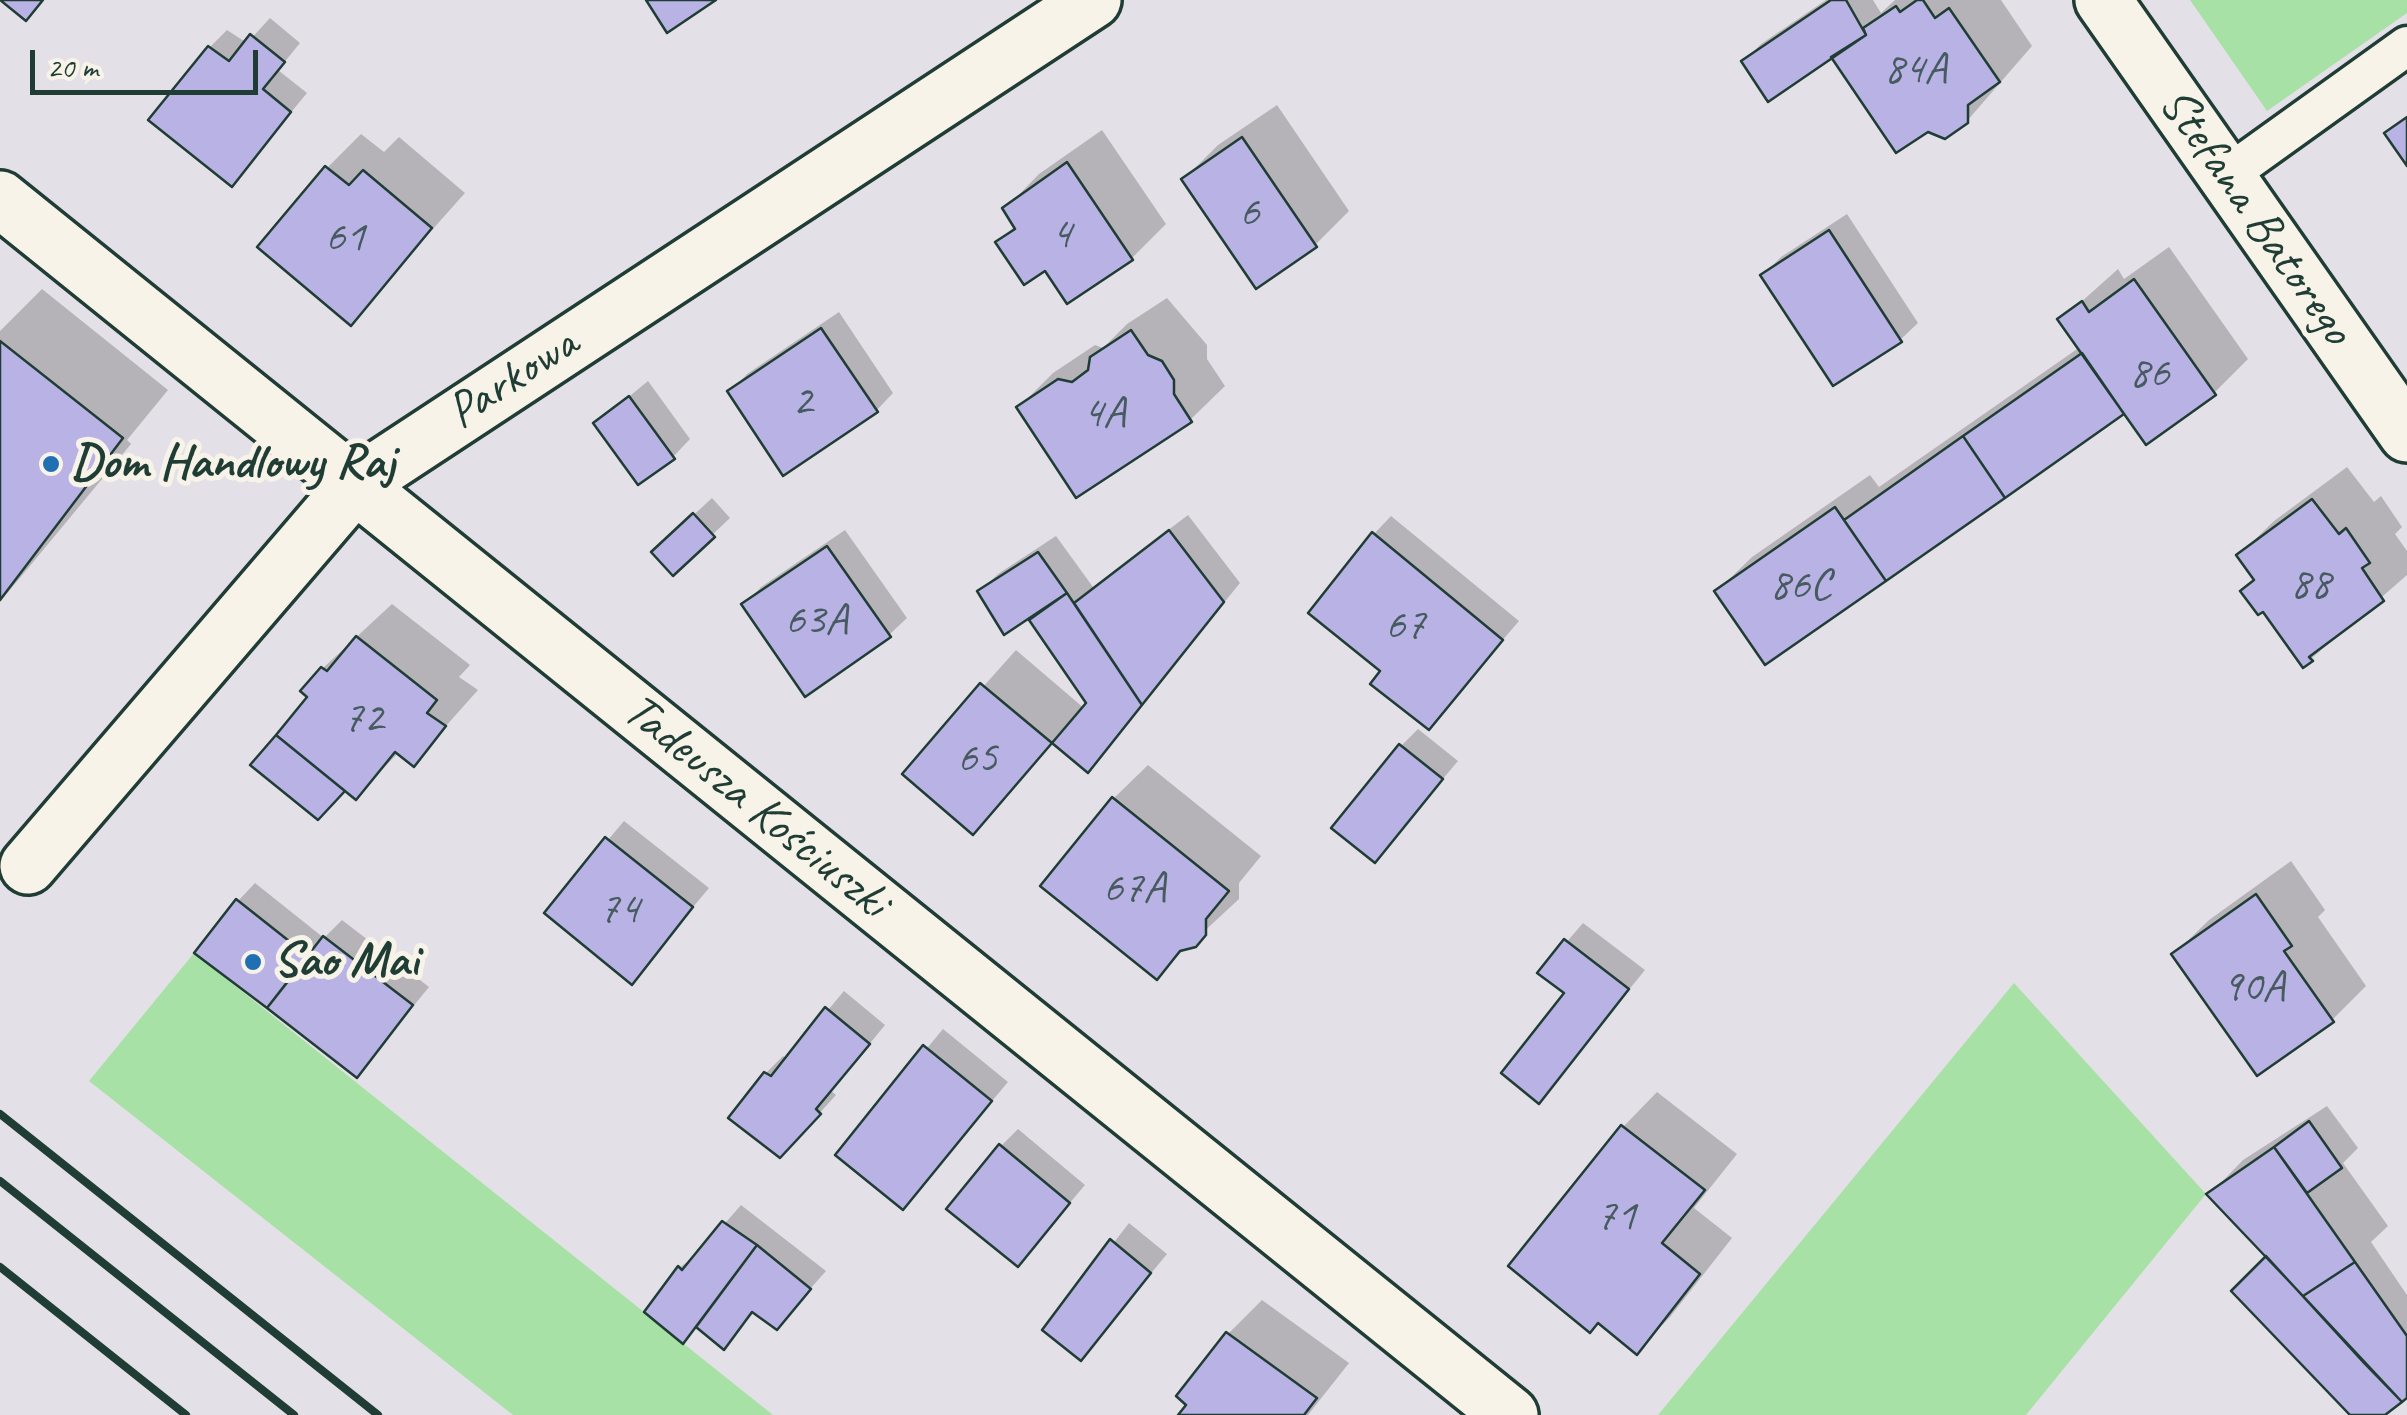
<!DOCTYPE html>
<meta charset="utf-8">
<style>
body{margin:0}
#map{position:relative;width:2407px;height:1415px;overflow:hidden;background:#e4e0e7;font-family:Caveat,sans-serif}
canvas{display:block}
.scale{position:absolute;left:30px;top:50px;width:228px;height:45px;box-sizing:border-box;border:5px solid #1f3d34;border-top:0;padding-left:12px;font-size:30px;line-height:35px;white-space:nowrap;color:#1f3d34;-webkit-text-stroke:8px #f7f3e8;paint-order:stroke}
</style>
<div id="map">
<canvas width="2407" height="1415"></canvas>
<div class="scale">20 m</div>
</div>
<script>
const context = document.querySelector('canvas').getContext('2d');
context.lineJoin = 'round';
function paint(path, color) { context.fillStyle = color; context.fill(path, 'evenodd'); }
function trace(path, color, width, dash) { context.strokeStyle = color; context.lineWidth = width; context.lineCap = dash ? 'butt' : 'round'; context.setLineDash(dash || []); context.stroke(path); }
function label(font, color, halo, rows, align = 'center') {
  context.font = font + ' Caveat,sans-serif'; context.lineWidth = 10; context.setLineDash([]); context.textBaseline = 'middle'; context.strokeStyle = halo; context.fillStyle = color; for (const [text, x, y, turn = 0] of rows) {
    context.save(); context.translate(x, y); context.rotate((+turn || 0) * Math.PI / 180); context.textAlign = isNaN(turn) ? turn : align; if (halo) context.strokeText(text, 0, 0); context.fillText(text, 0, 0); context.restore();
  }
}
paint(new Path2D(`
 M 2190,0 L 2407,0 L 2407,13 L 2267,111 Z
 M 194,953 L 773,1415 L 513,1415 L 89,1081 Z
 M 2014,983 L 2206,1194 L 2026,1415 L 1658,1415 Z`), '#a8e1a5');
paint(new Path2D(`
 M 1826,0 L 1873,0 L 1881,13 L 1895,0 L 2001,0 L 2032,46 L 1967,121 L 1832,55 L 1744,61 L 1761,44 Z
 M 270,18 L 300,43 L 278,70 L 307,93 L 232,184 L 210,47 L 227,30 L 247,43 Z
 M 1277,105 L 1349,211 L 1315,245 L 1184,179 L 1218,145 Z
 M 1102,130 L 1166,224 L 1132,258 L 1045,268 L 998,242 L 1016,225 L 1005,209 L 1039,174 Z
 M 361,134 L 384,152 L 399,137 L 465,193 L 350,322 L 327,168 Z
 M 1847,214 L 1918,323 L 1900,340 L 1763,275 L 1781,257 Z
 M 2169,247 L 2248,359 L 2214,393 L 2124,411 L 1765,661 L 1717,591 L 1752,557 L 1870,475 L 1879,487 L 2080,347 L 2061,320 L 2118,269 L 2124,279 Z
 M 42,289 L 168,390 L 127,440 L 131,444 L 0,602 L 0,331 Z
 M 1167,298 L 1207,345 L 1207,359 L 1225,386 L 1190,420 L 1019,407 L 1053,373 L 1095,345 L 1103,348 L 1127,324 Z
 M 839,312 L 893,393 L 876,411 L 730,392 L 747,374 Z
 M 648,381 L 690,439 L 673,457 L 597,423 Z
 M 2347,467 L 2374,502 L 2381,496 L 2402,527 L 2395,534 L 2407,551 L 2407,575 L 2304,665 L 2239,555 L 2274,521 Z
 M 712,498 L 730,518 L 673,572 L 672,535 Z
 M 1188,515 L 1240,583 L 1088,770 L 1054,742 L 973,832 L 905,774 L 1016,650 L 1085,709 L 1089,703 L 1030,616 L 980,591 L 998,574 L 1056,536 L 1093,587 Z
 M 1391,516 L 1519,621 L 1428,727 L 1384,671 L 1374,534 Z
 M 845,530 L 907,618 L 889,635 L 744,605 L 761,587 Z
 M 392,604 L 470,665 L 459,677 L 478,690 L 413,763 L 399,752 L 356,797 L 311,696 L 323,668 Z
 M 1418,729 L 1458,761 L 1375,859 L 1401,746 Z
 M 1148,765 L 1261,856 L 1239,883 L 1239,899 L 1156,976 L 1113,799 Z
 M 624,821 L 709,888 L 631,981 L 547,912 Z
 M 2291,861 L 2325,910 L 2318,917 L 2366,986 L 2332,1020 L 2174,954 L 2209,920 Z
 M 255,883 L 324,938 L 342,920 L 429,987 L 357,1075 L 238,901 Z
 M 1583,923 L 1645,970 L 1539,1100 L 1568,993 L 1540,973 Z
 M 844,991 L 885,1025 L 831,1091 L 836,1095 L 797,1138 L 766,1073 L 783,1056 L 787,1059 Z
 M 943,1029 L 1008,1082 L 903,1207 L 839,1154 Z
 M 1657,1092 L 1737,1154 L 1694,1208 L 1732,1238 L 1670,1317 L 1636,1351 L 1623,1127 Z
 M 2327,1106 L 2358,1148 L 2343,1163 L 2388,1226 L 2371,1242 L 2407,1295 L 2407,1398 L 2383,1415 L 2354,1415 L 2269,1256 L 2210,1194 L 2243,1160 Z
 M 1018,1129 L 1085,1185 L 1018,1264 L 1001,1146 Z
 M 741,1205 L 826,1271 L 777,1326 L 755,1311 L 724,1347 L 698,1326 L 683,1341 L 679,1268 L 699,1253 Z
 M 1129,1223 L 1167,1254 L 1081,1358 L 1046,1330 Z
 M 1262,1300 L 1349,1363 L 1308,1415 L 1182,1415 L 1228,1334 Z`), '#0003');
const building = new Path2D(`
 M 0,0 L 43,0 L 26,21 Z
 M 646,0 L 716,0 L 667,33 Z
 M 1831,0 L 1846,0 L 1866,35 L 1768,102 L 1741,61 Z
 M 1917,0 L 1923,0 L 1935,18 L 1949,8 L 2000,82 L 1968,105 L 1968,123 L 1945,139 L 1928,132 L 1896,153 L 1831,57 L 1866,35 L 1863,28 L 1896,6 L 1900,12 Z
 M 250,34 L 285,62 L 263,89 L 291,112 L 232,187 L 148,120 L 208,46 L 229,61 Z
 M 2407,117 L 2407,166 L 2384,133 Z
 M 1242,137 L 1317,247 L 1256,289 L 1181,179 Z
 M 1067,162 L 1133,260 L 1067,304 L 1045,271 L 1024,285 L 995,242 L 1015,229 L 1002,208 Z
 M 325,166 L 349,185 L 363,170 L 432,228 L 351,326 L 257,247 Z
 M 1829,230 L 1902,342 L 1833,386 L 1760,275 Z
 M 2134,279 L 2216,395 L 2146,445 L 2057,319 L 2082,301 L 2089,312 Z
 M 821,328 L 878,412 L 783,476 L 727,391 Z
 M 1131,330 L 1148,355 L 1162,361 L 1174,380 L 1174,394 L 1192,422 L 1076,498 L 1016,407 L 1058,379 L 1072,382 L 1088,370 L 1090,357 Z
 M 0,341 L 123,438 L 0,600 Z
 M 2082,353 L 2124,414 L 2005,498 L 1963,436 Z
 M 629,396 L 675,459 L 638,485 L 593,423 Z
 M 1963,436 L 2005,498 L 1886,581 L 1844,520 Z
 M 2312,499 L 2339,534 L 2346,528 L 2370,563 L 2362,568 L 2384,601 L 2309,657 L 2313,661 L 2303,668 L 2263,612 L 2258,615 L 2240,591 L 2254,580 L 2236,555 Z
 M 1835,507 L 1886,581 L 1765,665 L 1714,591 Z
 M 693,513 L 715,537 L 673,576 L 651,552 Z
 M 1169,530 L 1224,602 L 1142,705 L 1074,603 Z
 M 1372,532 L 1503,640 L 1429,730 L 1370,684 L 1380,671 L 1308,613 Z
 M 827,546 L 891,637 L 805,697 L 741,604 Z
 M 1038,552 L 1067,593 L 1004,635 L 977,591 Z
 M 1067,593 L 1142,705 L 1088,773 L 1052,743 L 1086,703 L 1029,620 Z
 M 356,636 L 437,700 L 427,713 L 446,726 L 414,767 L 395,752 L 356,800 L 276,735 L 307,697 L 300,691 L 321,667 L 327,671 Z
 M 980,683 L 1052,743 L 973,835 L 902,774 Z
 M 276,735 L 345,791 L 318,820 L 250,765 Z
 M 1399,744 L 1443,779 L 1375,863 L 1331,828 Z
 M 1112,797 L 1229,891 L 1206,919 L 1206,935 L 1196,947 L 1180,951 L 1157,980 L 1040,886 Z
 M 605,837 L 693,907 L 632,985 L 544,913 Z
 M 2256,894 L 2292,946 L 2284,951 L 2334,1022 L 2257,1076 L 2171,954 Z
 M 236,899 L 308,956 L 267,1008 L 194,953 Z
 M 323,936 L 413,1005 L 357,1078 L 267,1008 Z
 M 1564,939 L 1629,989 L 1539,1104 L 1501,1073 L 1564,993 L 1537,973 Z
 M 825,1007 L 870,1044 L 816,1109 L 821,1114 L 780,1158 L 728,1118 L 764,1072 L 771,1076 Z
 M 923,1045 L 992,1101 L 903,1210 L 835,1155 Z
 M 2309,1121 L 2342,1168 L 2307,1193 L 2274,1147 Z
 M 1621,1125 L 1705,1190 L 1662,1243 L 1700,1274 L 1637,1355 L 1598,1323 L 1590,1333 L 1508,1266 Z
 M 999,1144 L 1070,1203 L 1018,1267 L 946,1209 Z
 M 2274,1147 L 2355,1262 L 2303,1296 L 2206,1194 Z
 M 722,1221 L 757,1245 L 683,1344 L 644,1312 L 678,1266 L 682,1270 Z
 M 1110,1239 L 1151,1273 L 1081,1361 L 1042,1330 Z
 M 757,1245 L 811,1289 L 777,1330 L 752,1312 L 724,1350 L 696,1327 Z
 M 2266,1256 L 2365,1364 L 2402,1402 L 2385,1415 L 2350,1415 L 2231,1291 Z
 M 2355,1262 L 2407,1336 L 2407,1398 L 2402,1402 L 2303,1296 Z
 M 1226,1332 L 1317,1398 L 1304,1415 L 1178,1415 L 1186,1405 L 1176,1396 Z`);
paint(building, '#b9b2e4');
trace(building, '#1f3d34', 2.5);
const service = new Path2D(`
 M 2226,176 L 2407,46`);
const minor = new Path2D(`
 M 2103,0 L 2407,434
 M 0,199 L 1510,1415
 M 28,866 L 355,485 L 1093,0`);
trace(service, '#1f3d34', 45);
trace(minor, '#1f3d34', 62);
trace(service, '#f7f3e8', 38);
trace(minor, '#f7f3e8', 55);
trace(new Path2D(`
 M 0,1114 L 378,1415
 M 0,1181 L 294,1415
 M 0,1267 L 186,1415`), '#1f3d34', 8);
for (const [x, y, r, color] of [
 [51,464,10,"#1f6fb2"],
 [253,962,10,"#1f6fb2"]
]) { const dot = new Path2D(); dot.arc(x, y, r, 0, 2 * Math.PI); context.fillStyle = color; context.fill(dot); trace(dot, '#f7f3e8', 4); }
label('45px', '#465a60', null, [
 ["84A",1915,70],
 ["6",1249,213],
 ["4",1061,235],
 ["61",345,238],
 ["86",2149,374],
 ["2",802,402],
 ["4A",1104,414],
 ["88",2310,585],
 ["86C",1800,586],
 ["63A",816,621],
 ["67",1405,626],
 ["72",363,719],
 ["65",977,759],
 ["67A",1134,889],
 ["74",619,910],
 ["90A",2253,988],
 ["71",1616,1217]
]);
label('50px', '#1f3d34', '#f7f3e8', [
 ["Stefana Batorego",2255,217,55],
 ["Parkowa",513,379,-33],
 ["Tadeusza Kościuszki",755,807,39]
]);
label('bold 50px', '#1f3d34', '#f7f3e8', [
 ["Dom Handlowy Raj",71,464],
 ["Sao Mai",273,962]
], 'left');
</script>
